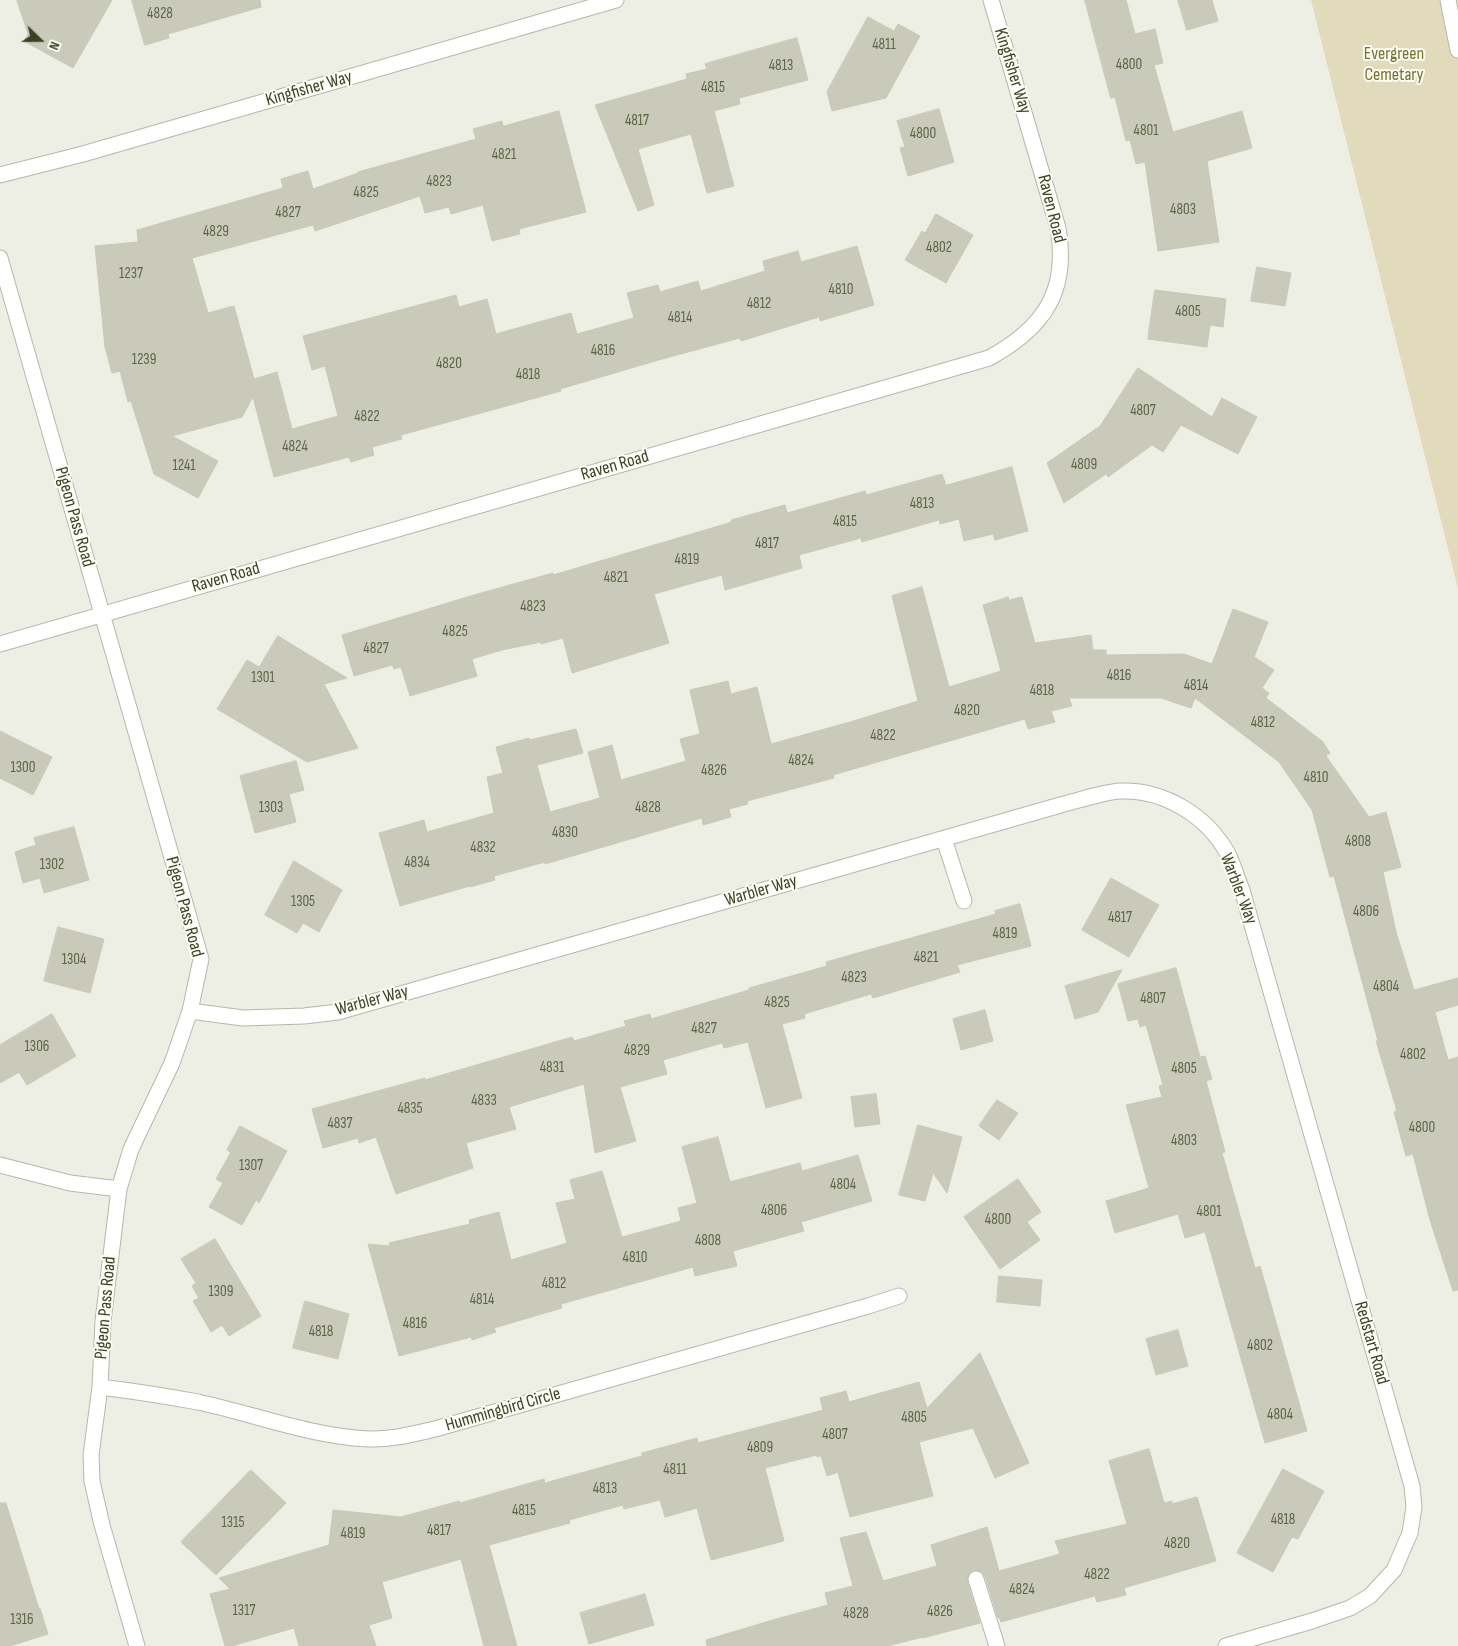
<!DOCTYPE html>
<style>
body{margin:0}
#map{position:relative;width:1458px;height:1646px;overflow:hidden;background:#eeefe4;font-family:"Sofia Sans Condensed",sans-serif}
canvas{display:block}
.north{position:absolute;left:15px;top:15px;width:50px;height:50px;-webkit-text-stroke:4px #fafbf5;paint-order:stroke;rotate:112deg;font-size:14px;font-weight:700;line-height:20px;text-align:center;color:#394321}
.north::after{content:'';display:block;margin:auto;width:18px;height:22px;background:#394321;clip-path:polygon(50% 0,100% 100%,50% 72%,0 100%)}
</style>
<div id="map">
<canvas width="1458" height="1646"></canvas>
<div class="north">N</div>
</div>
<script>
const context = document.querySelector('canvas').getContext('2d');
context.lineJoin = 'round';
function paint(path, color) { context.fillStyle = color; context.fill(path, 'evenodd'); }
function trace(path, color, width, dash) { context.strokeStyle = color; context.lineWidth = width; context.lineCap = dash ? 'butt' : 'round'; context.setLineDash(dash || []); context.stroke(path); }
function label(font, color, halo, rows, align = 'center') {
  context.font = font + ' "Sofia Sans Condensed",sans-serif'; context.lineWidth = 4; context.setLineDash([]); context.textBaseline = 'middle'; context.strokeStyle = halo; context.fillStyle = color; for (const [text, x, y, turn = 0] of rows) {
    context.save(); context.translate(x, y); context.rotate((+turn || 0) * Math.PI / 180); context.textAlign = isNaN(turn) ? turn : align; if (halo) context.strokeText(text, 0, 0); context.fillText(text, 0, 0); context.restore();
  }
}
paint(new Path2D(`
 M 1311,0 L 1458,0 L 1458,589 Z`), '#e2dbbb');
const building = new Path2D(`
 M 17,0 L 112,0 L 73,68 L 24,41 L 28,34 Z
 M 132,0 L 260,0 L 261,7 L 168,34 L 169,38 L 145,45 Z
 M 1085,0 L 1126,0 L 1135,34 L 1155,29 L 1163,63 L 1154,65 L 1173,132 L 1242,111 L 1252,148 L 1207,161 L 1219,242 L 1158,251 L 1145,162 L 1136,164 L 1130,140 L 1126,141 L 1115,97 L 1111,98 Z
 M 1178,0 L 1212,0 L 1218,21 L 1187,30 Z
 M 868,17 L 894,31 L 898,24 L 920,36 L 886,98 L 832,111 L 827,92 Z
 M 797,38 L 808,80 L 739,98 L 740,104 L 714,111 L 734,186 L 707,193 L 691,134 L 638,149 L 654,205 L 638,211 L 595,105 L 687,79 L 686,74 L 707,69 L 705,64 Z
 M 939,109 L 954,162 L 908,176 L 900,148 L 905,147 L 897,121 Z
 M 559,111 L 586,212 L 519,229 L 520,234 L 492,241 L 483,205 L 451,214 L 449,207 L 425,213 L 420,196 L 315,231 L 313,225 L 192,258 L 208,313 L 234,306 L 254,379 L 277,372 L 292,429 L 338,416 L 325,366 L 312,370 L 303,336 L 456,295 L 459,307 L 487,299 L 496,334 L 571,313 L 577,334 L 634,318 L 627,293 L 658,285 L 660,292 L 698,281 L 701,291 L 765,271 L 763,261 L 798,251 L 801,262 L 857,246 L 874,305 L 820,321 L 819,317 L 741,341 L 740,338 L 662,359 L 560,389 L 561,391 L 401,435 L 402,439 L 372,447 L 374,455 L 351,462 L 349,457 L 274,477 L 253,397 L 242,417 L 172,436 L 218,461 L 198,498 L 154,474 L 131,401 L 128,402 L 120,371 L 112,373 L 105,347 L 95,246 L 138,242 L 137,230 L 283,188 L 281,179 L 308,171 L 313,189 L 358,173 L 358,172 L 476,139 L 473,129 L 502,121 L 503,126 Z
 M 936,214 L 973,235 L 946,283 L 905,260 L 922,231 L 925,233 Z
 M 1257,267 L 1291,273 L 1285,306 L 1251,301 Z
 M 1155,290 L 1226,299 L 1223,327 L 1210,325 L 1207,347 L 1148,339 Z
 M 1138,368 L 1212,417 L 1222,398 L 1257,417 L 1238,454 L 1181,425 L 1163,452 L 1152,445 L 1108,477 L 1106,474 L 1064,503 L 1047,463 L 1100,426 Z
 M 1012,467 L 1028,531 L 995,540 L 993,534 L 964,541 L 959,519 L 940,524 L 939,520 L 862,542 L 861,538 L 799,555 L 802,568 L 725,590 L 722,575 L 654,594 L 669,643 L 572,673 L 563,638 L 541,644 L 541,642 L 502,650 L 472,659 L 477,676 L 410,696 L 401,667 L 394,669 L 392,665 L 354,676 L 342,635 L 474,595 L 553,573 L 553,575 L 732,522 L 731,520 L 785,505 L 787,513 L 865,491 L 866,495 L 942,474 L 946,485 Z
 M 922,587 L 949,687 L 1001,671 L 983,605 L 1008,597 L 1009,600 L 1022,597 L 1035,643 L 1091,635 L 1093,650 L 1106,650 L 1106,655 L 1184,654 L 1212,664 L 1233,609 L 1268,622 L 1254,657 L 1274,670 L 1262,688 L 1269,693 L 1266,698 L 1322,741 L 1330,753 L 1326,756 L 1369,817 L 1386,812 L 1401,867 L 1383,872 L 1396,932 L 1414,990 L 1458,978 L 1458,1005 L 1435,1012 L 1448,1060 L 1458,1057 L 1458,1290 L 1453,1291 L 1430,1220 L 1413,1154 L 1406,1156 L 1394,1112 L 1397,1111 L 1376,1041 L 1378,1041 L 1347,925 L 1334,876 L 1330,877 L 1312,810 L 1279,762 L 1195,698 L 1191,708 L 1161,698 L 1069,698 L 1072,706 L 1051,711 L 1055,722 L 1028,729 L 1025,719 L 833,775 L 834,778 L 747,801 L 748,804 L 729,809 L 731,817 L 703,825 L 702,818 L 545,864 L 545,862 L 494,876 L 495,880 L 470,887 L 470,886 L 400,906 L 379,833 L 424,820 L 427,832 L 494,813 L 487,777 L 503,773 L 496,747 L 529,738 L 530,740 L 576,729 L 583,753 L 537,765 L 550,812 L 600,798 L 588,752 L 612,745 L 621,780 L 686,761 L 680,739 L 700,734 L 690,690 L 728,681 L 731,694 L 757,687 L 771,744 L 850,722 L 918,701 L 892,596 Z
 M 278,636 L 347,678 L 324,684 L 358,748 L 307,762 L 217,709 L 247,660 L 259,667 Z
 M 0,731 L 52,757 L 33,795 L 0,778 Z
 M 296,761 L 304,790 L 289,794 L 296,822 L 255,833 L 240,776 Z
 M 74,827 L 89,880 L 44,893 L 40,878 L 23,883 L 15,852 L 36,845 L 34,838 Z
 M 294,861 L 342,890 L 319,932 L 303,923 L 297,933 L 265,915 Z
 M 1111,878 L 1159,905 L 1129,957 L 1082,930 Z
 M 1020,904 L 1031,946 L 957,965 L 960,972 L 873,998 L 871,994 L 804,1014 L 805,1018 L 782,1024 L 802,1098 L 766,1108 L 748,1042 L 724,1048 L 722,1043 L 663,1060 L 667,1074 L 620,1087 L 636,1141 L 595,1153 L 584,1084 L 509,1107 L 516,1129 L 466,1143 L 473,1168 L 396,1194 L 376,1137 L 359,1143 L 358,1138 L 323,1148 L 312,1109 L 425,1078 L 425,1080 L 572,1037 L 574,1041 L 626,1026 L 624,1021 L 650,1014 L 651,1019 L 749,990 L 749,988 L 827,966 L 826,962 L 996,914 L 995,911 Z
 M 58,927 L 104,939 L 90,993 L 44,981 Z
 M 1176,968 L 1200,1057 L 1205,1056 L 1212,1079 L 1206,1081 L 1225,1152 L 1222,1153 L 1255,1268 L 1260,1266 L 1307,1431 L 1265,1443 L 1205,1232 L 1185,1238 L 1178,1214 L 1115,1233 L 1106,1201 L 1149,1188 L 1126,1105 L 1162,1097 L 1159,1086 L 1163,1085 L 1146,1025 L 1140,1027 L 1138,1019 L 1128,1021 L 1118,984 Z
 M 1122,970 L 1098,1012 L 1075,1019 L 1065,986 Z
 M 985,1010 L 993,1041 L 961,1050 L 953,1019 Z
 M 52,1014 L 76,1056 L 27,1085 L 19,1072 L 0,1083 L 0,1045 Z
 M 876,1094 L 880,1124 L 855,1127 L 851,1097 Z
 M 997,1100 L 1018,1113 L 999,1140 L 979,1126 Z
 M 918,1125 L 962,1137 L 947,1193 L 933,1173 L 925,1201 L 899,1195 Z
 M 240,1126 L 287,1151 L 259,1203 L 256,1200 L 242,1225 L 209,1207 L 223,1183 L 216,1179 L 231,1152 L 227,1150 Z
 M 718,1137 L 730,1182 L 800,1163 L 802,1171 L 858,1155 L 872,1201 L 801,1222 L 804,1231 L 733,1251 L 737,1266 L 695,1276 L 693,1267 L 561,1304 L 562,1308 L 494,1328 L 496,1332 L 472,1340 L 471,1337 L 399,1356 L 368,1244 L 390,1246 L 389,1243 L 470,1224 L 469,1220 L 499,1212 L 511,1260 L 567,1243 L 556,1203 L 575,1199 L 570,1180 L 602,1171 L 622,1237 L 681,1221 L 678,1208 L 697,1203 L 682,1147 Z
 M 1018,1179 L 1041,1212 L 1027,1222 L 1040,1240 L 1000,1269 L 964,1217 Z
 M 215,1239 L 261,1316 L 229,1336 L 222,1325 L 211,1332 L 193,1301 L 199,1298 L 192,1286 L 196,1283 L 181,1259 Z
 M 999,1276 L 1042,1280 L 1040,1306 L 997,1302 Z
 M 305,1301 L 349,1314 L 338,1359 L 293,1348 Z
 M 1178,1330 L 1188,1366 L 1156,1375 L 1146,1339 Z
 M 980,1353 L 1029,1463 L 995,1478 L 973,1428 L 919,1442 L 933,1496 L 850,1517 L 838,1472 L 827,1476 L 821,1456 L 817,1457 L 817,1455 L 765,1468 L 784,1541 L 711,1560 L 697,1508 L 665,1517 L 660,1500 L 624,1509 L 623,1505 L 569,1520 L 570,1523 L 489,1545 L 517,1646 L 484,1646 L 461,1559 L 382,1582 L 392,1618 L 369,1625 L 376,1646 L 299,1646 L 294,1628 L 232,1646 L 225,1646 L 210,1594 L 230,1589 L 219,1578 L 329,1545 L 333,1510 L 401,1517 L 459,1501 L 460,1503 L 544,1479 L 545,1483 L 642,1456 L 642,1453 L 697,1438 L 698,1443 L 805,1415 L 823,1410 L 820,1398 L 846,1391 L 849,1402 L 919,1382 L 927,1408 Z
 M 1149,1449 L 1164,1503 L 1172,1501 L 1172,1504 L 1197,1497 L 1216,1561 L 1124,1588 L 1126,1595 L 1097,1602 L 1095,1596 L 1001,1622 L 999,1617 L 998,1618 L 985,1576 L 982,1572 L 974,1570 L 969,1573 L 967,1581 L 980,1623 L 923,1638 L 923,1637 L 887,1646 L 707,1646 L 706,1640 L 776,1619 L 828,1605 L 825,1593 L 853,1586 L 840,1538 L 866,1532 L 883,1581 L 937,1566 L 931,1545 L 987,1527 L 999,1571 L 1060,1554 L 1055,1541 L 1127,1524 L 1109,1461 Z
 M 1283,1469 L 1324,1491 L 1298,1539 L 1292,1537 L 1273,1572 L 1237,1553 Z
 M 251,1470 L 286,1503 L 216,1575 L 181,1542 Z
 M 0,1503 L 6,1503 L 39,1609 L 40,1608 L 48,1634 L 10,1646 L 0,1646 Z
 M 645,1594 L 654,1625 L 589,1644 L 580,1613 Z`);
paint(building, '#c9cab9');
trace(building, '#c7c9b6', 1);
const service = new Path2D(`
 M 1448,0 L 1458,50
 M 944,839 L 964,901
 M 976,1579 L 997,1646`);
const minor = new Path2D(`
 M 0,175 L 83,154 L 616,0
 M 0,258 L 201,959 L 190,1011 L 172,1063 L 131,1149 L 119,1189 L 103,1321 L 100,1387 L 91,1455 L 92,1481 L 102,1525 L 137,1646
 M 0,644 L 989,358 C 1044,328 1069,291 1058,228 L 991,0
 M 190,1011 L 243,1018 L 304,1016 L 338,1012 L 1064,804 C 1080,800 1104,792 1120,791 C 1164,789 1207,816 1228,854 C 1234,866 1237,879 1242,890 L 1412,1486 L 1414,1507 L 1410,1533 L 1394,1570 L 1370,1596 L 1350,1608 L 1312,1621 L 1226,1646
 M 0,1165 L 70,1183 L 119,1189
 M 100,1387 C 133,1391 165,1396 198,1402 C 254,1414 310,1436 368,1439 C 391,1440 413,1434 435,1429 L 868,1306 L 899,1296`);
trace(service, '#b4b8a6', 17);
trace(minor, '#b4b8a6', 17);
trace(service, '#fff', 15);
trace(minor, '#fff', 15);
label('15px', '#5d6547', null, [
 ["4828",160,14],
 ["4811",884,45],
 ["4800",1129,65],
 ["4813",781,66],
 ["4815",713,88],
 ["4817",637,121],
 ["4801",1146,131],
 ["4800",923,134],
 ["4821",504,155],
 ["4823",439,182],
 ["4825",366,193],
 ["4803",1183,210],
 ["4827",288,213],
 ["4829",216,232],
 ["4802",939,248],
 ["1237",131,274],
 ["4810",841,290],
 ["4812",759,304],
 ["4805",1188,312],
 ["4814",680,318],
 ["4816",603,351],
 ["1239",144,360],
 ["4820",449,364],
 ["4818",528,375],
 ["4807",1143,411],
 ["4822",367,417],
 ["4824",295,447],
 ["4809",1084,465],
 ["1241",184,466],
 ["4813",922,504],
 ["4815",845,522],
 ["4817",767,544],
 ["4819",687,560],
 ["4821",616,578],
 ["4823",533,607],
 ["4825",455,632],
 ["4827",376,649],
 ["4816",1119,676],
 ["1301",263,678],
 ["4814",1196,686],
 ["4818",1042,691],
 ["4820",967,711],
 ["4812",1263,723],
 ["4822",883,736],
 ["4824",801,761],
 ["1300",23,768],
 ["4826",714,771],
 ["4810",1316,778],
 ["1303",271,808],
 ["4828",648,808],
 ["4830",565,833],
 ["4808",1358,842],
 ["4832",483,848],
 ["4834",417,863],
 ["1302",52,865],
 ["1305",303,902],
 ["4806",1366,912],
 ["4817",1120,918],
 ["4819",1005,934],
 ["4821",926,958],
 ["1304",74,960],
 ["4823",854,978],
 ["4804",1386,987],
 ["4807",1153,999],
 ["4825",777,1003],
 ["4827",704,1029],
 ["1306",37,1047],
 ["4829",637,1051],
 ["4802",1413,1055],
 ["4831",552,1068],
 ["4805",1184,1069],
 ["4833",484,1101],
 ["4835",410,1109],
 ["4837",340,1124],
 ["4800",1422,1128],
 ["4803",1184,1141],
 ["1307",251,1166],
 ["4804",843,1185],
 ["4806",774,1211],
 ["4801",1209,1212],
 ["4800",998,1220],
 ["4808",708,1241],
 ["4810",635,1258],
 ["4812",554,1284],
 ["1309",221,1292],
 ["4814",482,1300],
 ["4816",415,1324],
 ["4818",321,1332],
 ["4802",1260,1346],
 ["4804",1280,1415],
 ["4805",914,1418],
 ["4807",835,1435],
 ["4809",760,1448],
 ["4811",675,1470],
 ["4813",605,1489],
 ["4815",524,1511],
 ["4818",1283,1520],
 ["1315",233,1523],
 ["4817",439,1531],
 ["4819",353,1534],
 ["4820",1177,1544],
 ["4822",1097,1575],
 ["4824",1022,1590],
 ["1317",244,1611],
 ["4826",940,1612],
 ["4828",856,1614],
 ["1316",22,1620]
]);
label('18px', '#797326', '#fafbf5', [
 ["Evergreen",1394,54],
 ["Cemetary",1394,75]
]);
label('18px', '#394321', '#fafbf5', [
 ["Kingfisher Way",1012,71,73],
 ["Kingfisher Way",309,89,-16],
 ["Raven Road",1051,209,76],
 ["Raven Road",615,466,-16],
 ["Pigeon Pass Road",74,517,74],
 ["Raven Road",226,578,-16],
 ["Warbler Way",1238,889,69],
 ["Warbler Way",761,891,-16],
 ["Pigeon Pass Road",184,907,75],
 ["Warbler Way",372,1001,-15],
 ["Pigeon Pass Road",106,1308,-85],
 ["Redstart Road",1371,1343,74],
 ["Hummingbird Circle",503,1410,-16]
]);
</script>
